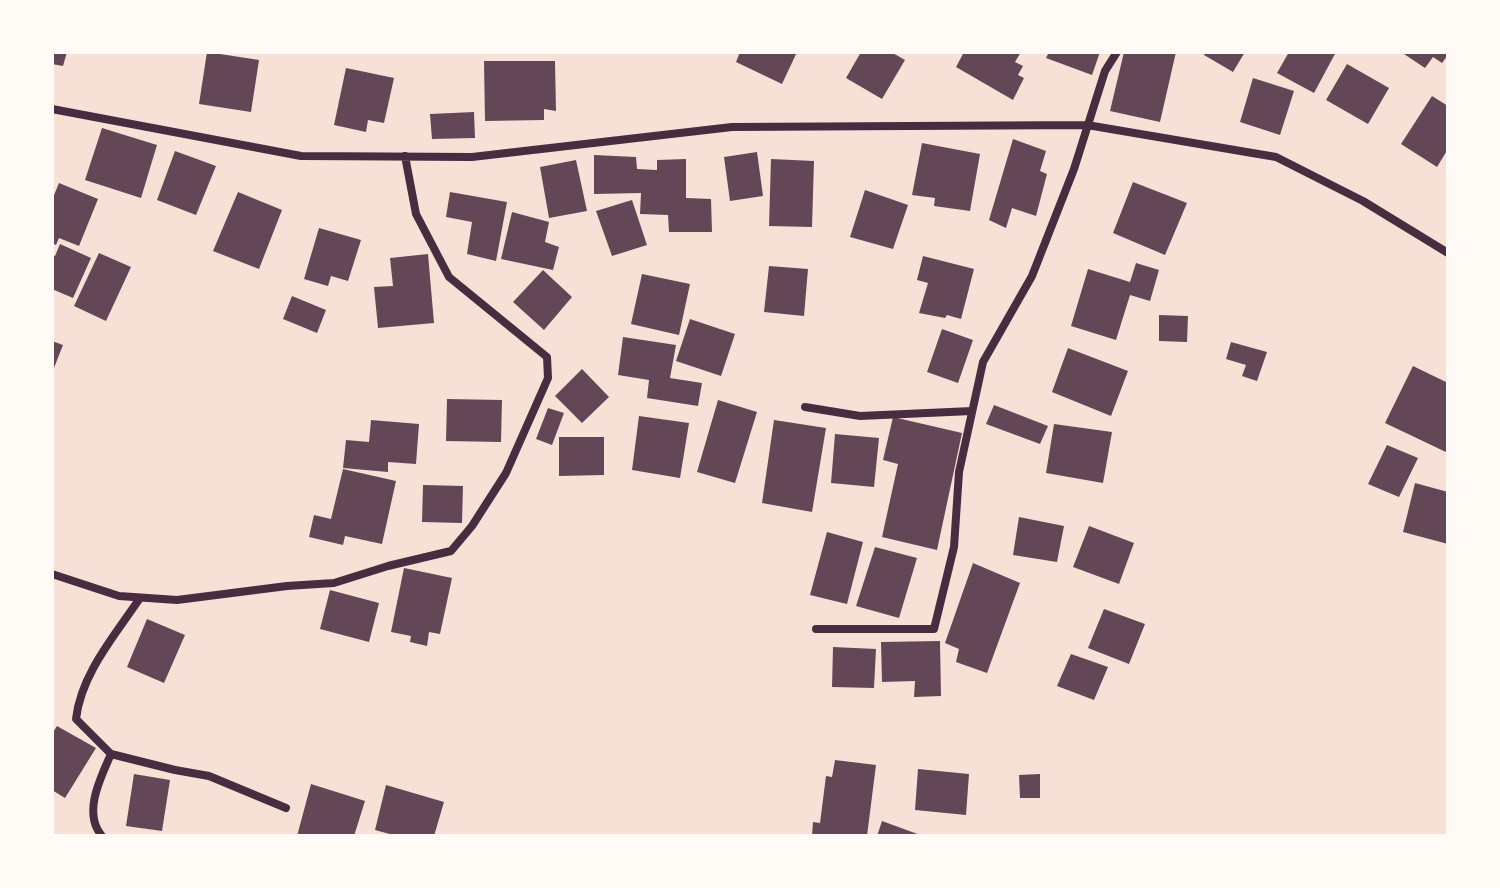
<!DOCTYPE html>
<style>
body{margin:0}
#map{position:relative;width:1500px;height:888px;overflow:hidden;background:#f7e1d7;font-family:"Crimson Pro",serif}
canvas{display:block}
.frame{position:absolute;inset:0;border:54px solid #fffaf5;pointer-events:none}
</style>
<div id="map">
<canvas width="1500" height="888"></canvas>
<div class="frame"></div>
</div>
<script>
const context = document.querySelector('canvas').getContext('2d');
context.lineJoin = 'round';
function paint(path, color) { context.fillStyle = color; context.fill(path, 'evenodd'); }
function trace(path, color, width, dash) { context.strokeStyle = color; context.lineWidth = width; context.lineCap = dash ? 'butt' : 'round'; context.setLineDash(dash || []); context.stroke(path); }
paint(new Path2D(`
 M 52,52 L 67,52 L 63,66 L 52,64 Z
 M 207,52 L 259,60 L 251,112 L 199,104 Z
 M 740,52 L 797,52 L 782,84 L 736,62 Z
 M 861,52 L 891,52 L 905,60 L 882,99 L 846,78 Z
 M 964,52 L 1021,52 L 1015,62 L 1023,66 L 1018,75 L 1024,78 L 1013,100 L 956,67 Z
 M 1049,52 L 1100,52 L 1092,75 L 1046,58 Z
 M 1124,52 L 1176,52 L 1160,122 L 1110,111 Z
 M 1205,52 L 1245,52 L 1233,72 L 1204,55 Z
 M 1289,52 L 1336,52 L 1314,93 L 1277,73 Z
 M 1401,52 L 1448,52 L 1448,55 L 1442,63 L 1433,57 L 1425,68 Z
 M 484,61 L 555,61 L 556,111 L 544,109 L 544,120 L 485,121 Z
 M 1347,64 L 1389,88 L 1368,124 L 1326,100 Z
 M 346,68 L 394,78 L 384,123 L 368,120 L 366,132 L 334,125 Z
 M 1253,78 L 1294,91 L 1280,135 L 1240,122 Z
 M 1432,96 L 1448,106 L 1448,149 L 1437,167 L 1401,144 Z
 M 474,112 L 475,138 L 432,139 L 430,114 Z
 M 102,128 L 157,145 L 141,198 L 85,180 Z
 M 1013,139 L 1046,151 L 1040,171 L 1047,174 L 1036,216 L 1012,208 L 1006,228 L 989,220 Z
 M 922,143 L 980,154 L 970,211 L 934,206 L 935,198 L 912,195 Z
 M 175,151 L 216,166 L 196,215 L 157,200 Z
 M 757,152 L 763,196 L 730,201 L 724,157 Z
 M 594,155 L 636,157 L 637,169 L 657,170 L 657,160 L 686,159 L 686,198 L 711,199 L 712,232 L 669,232 L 668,215 L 640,214 L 641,193 L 594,194 Z
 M 771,159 L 814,161 L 812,227 L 769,226 Z
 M 576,160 L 587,211 L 549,218 L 540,167 Z
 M 1133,182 L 1187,203 L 1165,255 L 1113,233 Z
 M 59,183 L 98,199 L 79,246 L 59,238 L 56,245 L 52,243 L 52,200 Z
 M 865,190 L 908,205 L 893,249 L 850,237 Z
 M 238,192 L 282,210 L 259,269 L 213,251 Z
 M 450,192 L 507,202 L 496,261 L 467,254 L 472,222 L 446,217 Z
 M 632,200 L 647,245 L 612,256 L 596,211 Z
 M 512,212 L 549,222 L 545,242 L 559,247 L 553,270 L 501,259 Z
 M 319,228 L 361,240 L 348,281 L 331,276 L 328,286 L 304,279 Z
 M 60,244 L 91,258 L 73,298 L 52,289 L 52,255 L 55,256 Z
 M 99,253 L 131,267 L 106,321 L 74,306 Z
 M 428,254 L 434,323 L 378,328 L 374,287 L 393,286 L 390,258 Z
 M 923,256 L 974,269 L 961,319 L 947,315 L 945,318 L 919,313 L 928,283 L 917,280 Z
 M 1136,263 L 1159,270 L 1150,301 L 1130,295 L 1116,340 L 1071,326 L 1088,269 L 1130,282 Z
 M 769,266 L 808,269 L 804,316 L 764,312 Z
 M 543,270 L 572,297 L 544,330 L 513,302 Z
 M 642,274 L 690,284 L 679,335 L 631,324 Z
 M 292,296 L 326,310 L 317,333 L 283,319 Z
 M 1159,315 L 1188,316 L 1187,342 L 1159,341 Z
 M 690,319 L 735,334 L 721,376 L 676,361 Z
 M 942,329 L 973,340 L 958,383 L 927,372 Z
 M 623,337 L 676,345 L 670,378 L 702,383 L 698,406 L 647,398 L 649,380 L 618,375 Z
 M 52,341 L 63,345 L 52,373 Z
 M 1231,342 L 1267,352 L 1257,381 L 1242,376 L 1246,365 L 1226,359 Z
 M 1068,348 L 1128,371 L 1111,416 L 1052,392 Z
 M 1413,366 L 1448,383 L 1448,453 L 1385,423 Z
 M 582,369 L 609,397 L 582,423 L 555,396 Z
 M 447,399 L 502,400 L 501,442 L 446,441 Z
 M 718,400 L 757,412 L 735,483 L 697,472 Z
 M 994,405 L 1048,426 L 1040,444 L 986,424 Z
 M 548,408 L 564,413 L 552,445 L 536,439 Z
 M 639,416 L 689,423 L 680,478 L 632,470 Z
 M 893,417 L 962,433 L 937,550 L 882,537 L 898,464 L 883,460 Z
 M 371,420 L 419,424 L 416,464 L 388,462 L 388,472 L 343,468 L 346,440 L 369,442 Z
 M 774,420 L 826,428 L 812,512 L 762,503 Z
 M 1054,424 L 1112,432 L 1103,483 L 1046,473 Z
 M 835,434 L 879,438 L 874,487 L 831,483 Z
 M 559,437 L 604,437 L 604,475 L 559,476 Z
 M 1387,445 L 1418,458 L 1399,497 L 1368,484 Z
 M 343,469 L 396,481 L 382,544 L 345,536 L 343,545 L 309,537 L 314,515 L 331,519 Z
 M 1415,483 L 1448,492 L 1448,544 L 1403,532 Z
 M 423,485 L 463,486 L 462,523 L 422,522 Z
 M 1019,517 L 1064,526 L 1057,562 L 1013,555 Z
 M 1089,526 L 1134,543 L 1119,584 L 1073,567 Z
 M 827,532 L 863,542 L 847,604 L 810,595 Z
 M 875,547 L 917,558 L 899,618 L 856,606 Z
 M 973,563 L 1020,583 L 987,673 L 956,662 L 959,649 L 945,643 Z
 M 404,568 L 452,578 L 440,634 L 429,632 L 427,646 L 410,642 L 411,636 L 391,632 Z
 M 330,590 L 379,603 L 369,642 L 320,629 Z
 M 1104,609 L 1145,624 L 1129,664 L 1088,648 Z
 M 147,619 L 185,635 L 164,683 L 127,667 Z
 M 940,641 L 941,696 L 914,697 L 915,681 L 882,682 L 881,642 Z
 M 833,647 L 876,649 L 874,688 L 832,687 Z
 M 1071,654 L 1108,667 L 1094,700 L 1057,686 Z
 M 57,726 L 96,748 L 65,798 L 52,790 L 52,734 Z
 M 835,760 L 876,765 L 867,836 L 812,836 L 813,822 L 820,823 L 826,776 L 832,777 Z
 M 918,769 L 969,774 L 966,815 L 915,810 Z
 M 134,774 L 170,780 L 162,831 L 126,826 Z
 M 1040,774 L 1040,798 L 1020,798 L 1019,775 Z
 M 311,784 L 365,801 L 354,836 L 297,836 Z
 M 386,785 L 444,802 L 434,836 L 397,836 L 375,830 Z
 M 882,821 L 923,836 L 877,836 Z`), '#644757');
trace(new Path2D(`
 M 52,109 L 301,156 L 472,157 L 732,127 L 1087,125 L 1276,157 L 1363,201 L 1448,253
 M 805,407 L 860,416 L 972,411
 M 52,574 L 119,596 L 177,600 L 287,586 L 334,583 L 388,566 L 451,551 L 472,526 L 506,473 L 548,378 L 547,357 L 449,277 L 416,214 L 405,156
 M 140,598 C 115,635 81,674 76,719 L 111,754 L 175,770 L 209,776 L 286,808
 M 816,629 L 934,629 L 954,547 L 959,472 L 983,362 L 1032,276 L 1074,169 L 1105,71 L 1117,52
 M 102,836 C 82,813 101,777 111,754`), '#4a2c40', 8);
</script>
